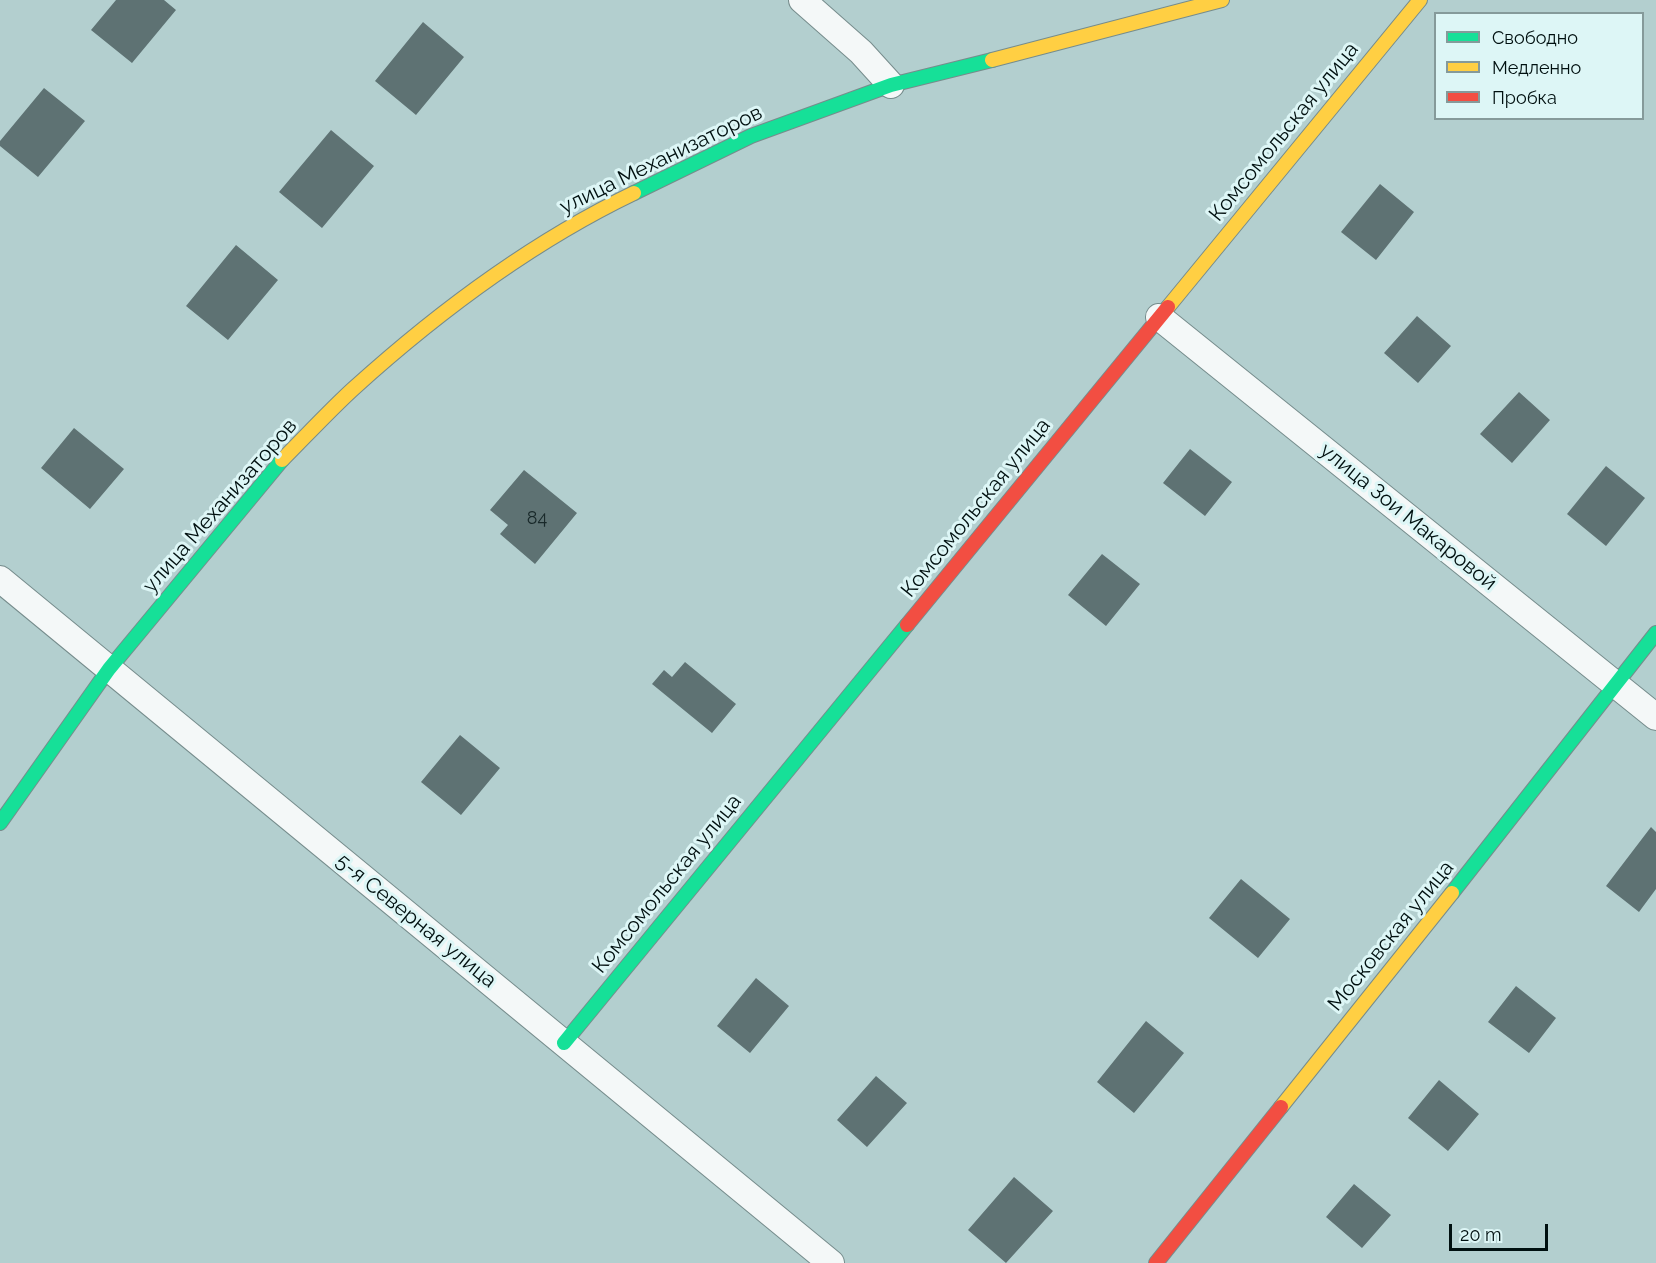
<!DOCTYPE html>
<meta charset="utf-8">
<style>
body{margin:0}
#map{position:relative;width:1656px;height:1263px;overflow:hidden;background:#b3cfcf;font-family:Raleway,sans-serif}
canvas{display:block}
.legend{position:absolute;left:1434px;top:12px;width:210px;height:108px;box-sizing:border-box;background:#ddf6f6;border:2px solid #859a9a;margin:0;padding:8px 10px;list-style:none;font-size:18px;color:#001010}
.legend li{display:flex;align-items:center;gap:12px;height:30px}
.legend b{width:30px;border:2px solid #859a9a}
.scale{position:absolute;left:1449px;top:1224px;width:99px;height:27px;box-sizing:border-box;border:3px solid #001010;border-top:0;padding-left:8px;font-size:18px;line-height:21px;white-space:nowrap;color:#001010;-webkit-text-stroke:4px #ddf6f6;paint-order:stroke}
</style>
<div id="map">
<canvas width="1656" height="1263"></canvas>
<ul class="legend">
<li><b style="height:8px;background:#16e098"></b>Свободно</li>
<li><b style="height:8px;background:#ffcf43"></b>Медленно</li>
<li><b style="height:8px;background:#f24e42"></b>Пробка</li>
</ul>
<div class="scale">20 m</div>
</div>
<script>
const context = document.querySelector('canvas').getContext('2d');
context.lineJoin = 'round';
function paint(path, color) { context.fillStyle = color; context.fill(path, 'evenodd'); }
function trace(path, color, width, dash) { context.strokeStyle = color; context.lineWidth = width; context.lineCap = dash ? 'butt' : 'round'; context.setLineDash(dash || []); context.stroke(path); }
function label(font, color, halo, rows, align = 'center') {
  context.font = font + ' Raleway,sans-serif'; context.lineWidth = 6; context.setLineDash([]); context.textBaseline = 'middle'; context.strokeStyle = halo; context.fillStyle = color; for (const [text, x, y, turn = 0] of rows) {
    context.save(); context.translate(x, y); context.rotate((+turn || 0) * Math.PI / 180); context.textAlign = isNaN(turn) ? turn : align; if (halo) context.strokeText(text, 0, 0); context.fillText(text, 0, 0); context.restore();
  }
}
paint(new Path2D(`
 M 116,0 L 164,0 L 176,10 L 132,63 L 91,30 Z
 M 423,22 L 464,57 L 416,115 L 375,81 Z
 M 44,88 L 85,121 L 38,177 L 0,146 L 0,141 Z
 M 331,130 L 374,166 L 322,228 L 279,192 Z
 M 1380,184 L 1414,212 L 1376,260 L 1341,232 Z
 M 236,245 L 278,280 L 228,340 L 186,306 Z
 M 1417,316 L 1451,346 L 1418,383 L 1384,353 Z
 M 1519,392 L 1550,420 L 1512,463 L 1480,434 Z
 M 74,428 L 124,469 L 90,509 L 41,468 Z
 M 1190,449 L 1232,482 L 1205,516 L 1163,483 Z
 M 1606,466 L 1645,498 L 1606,546 L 1567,514 Z
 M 524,470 L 577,513 L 535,564 L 500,534 L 508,525 L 490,510 Z
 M 1102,554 L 1140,584 L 1106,626 L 1068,595 Z
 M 685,662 L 736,704 L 712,733 L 652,684 L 664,670 L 672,677 Z
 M 460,735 L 500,768 L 461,815 L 421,782 Z
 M 1651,827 L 1656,832 L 1656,889 L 1639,912 L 1606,886 Z
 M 1241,879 L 1290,919 L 1258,958 L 1209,918 Z
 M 756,978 L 789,1006 L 750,1053 L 717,1026 Z
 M 1516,986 L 1556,1018 L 1529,1053 L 1488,1022 Z
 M 1146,1021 L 1184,1053 L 1134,1113 L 1097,1082 Z
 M 876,1076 L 907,1103 L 867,1147 L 837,1120 Z
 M 1439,1080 L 1479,1114 L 1448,1151 L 1408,1118 Z
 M 1014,1177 L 1053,1211 L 1006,1263 L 968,1230 Z
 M 1354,1184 L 1391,1215 L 1362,1248 L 1326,1217 Z`), '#5e7273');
const street = new Path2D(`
 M 802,0 L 861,52 L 891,85
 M 1159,317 L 1656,717
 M 0,579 L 831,1263`);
const fast = new Path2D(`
 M 634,193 L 751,136 L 891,85 L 992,60
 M 0,823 L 109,669 L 282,460
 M 1452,893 L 1656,633
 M 564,1043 L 907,625`);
const slow = new Path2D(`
 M 992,60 L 1222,0
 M 1168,307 L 1420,0
 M 282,460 C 306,436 329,411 353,389 C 438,312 532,242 634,193
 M 1281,1107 L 1452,893`);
const jam = new Path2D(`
 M 907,625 L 1168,307
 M 1156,1263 L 1281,1107`);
trace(street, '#768c8c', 28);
trace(fast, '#768c8c', 16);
trace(slow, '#768c8c', 16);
trace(jam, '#768c8c', 16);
trace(street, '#f4f8f8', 26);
trace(fast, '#16e098', 14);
trace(slow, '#ffcf43', 14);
trace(jam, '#f24e42', 14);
label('18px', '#182829', null, [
 ["84",537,519]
]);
label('21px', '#001010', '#ddf6f6', [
 ["Комсомольская улица",1284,132,-51],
 ["улица Механизаторов",661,160,-26],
 ["улица Механизаторов",220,506,-49],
 ["Комсомольская улица",976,508,-51],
 ["улица Зои Макаровой",1408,517,39],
 ["Комсомольская улица",667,884,-51],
 ["5-я Северная улица",416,921,39],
 ["Московская улица",1391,936,-51]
]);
</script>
